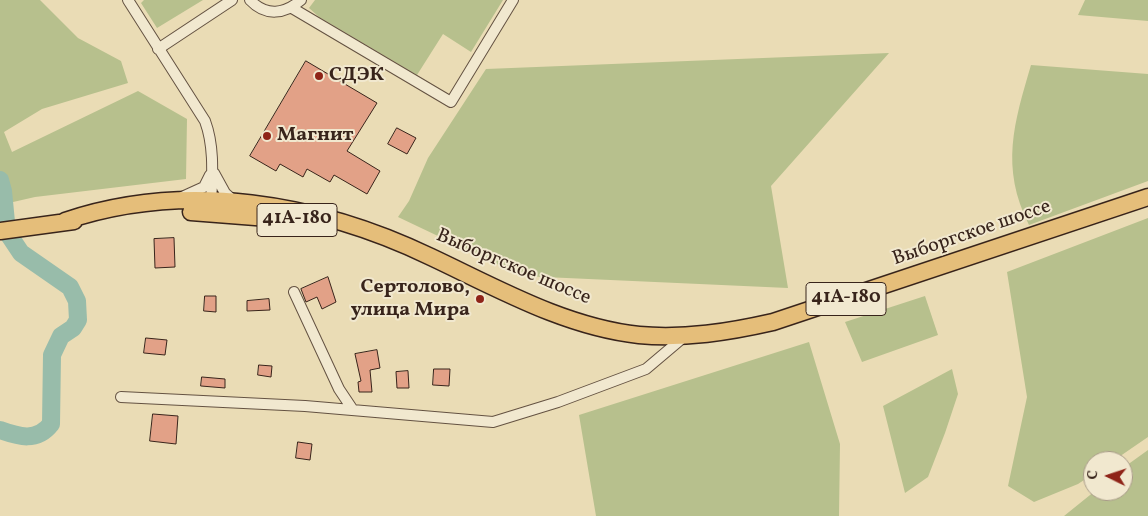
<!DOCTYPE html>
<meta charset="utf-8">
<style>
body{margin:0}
#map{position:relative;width:1148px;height:516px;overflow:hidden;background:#eadcb5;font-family:Vollkorn,serif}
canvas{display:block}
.north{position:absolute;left:1083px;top:451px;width:50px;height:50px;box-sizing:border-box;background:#f1e8cf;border:1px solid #a79a87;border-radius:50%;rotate:274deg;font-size:14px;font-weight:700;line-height:20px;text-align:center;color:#38241b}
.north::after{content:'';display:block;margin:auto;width:18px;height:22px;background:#8f2418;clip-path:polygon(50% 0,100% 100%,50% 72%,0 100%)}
</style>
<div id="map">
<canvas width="1148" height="516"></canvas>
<div class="north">С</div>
</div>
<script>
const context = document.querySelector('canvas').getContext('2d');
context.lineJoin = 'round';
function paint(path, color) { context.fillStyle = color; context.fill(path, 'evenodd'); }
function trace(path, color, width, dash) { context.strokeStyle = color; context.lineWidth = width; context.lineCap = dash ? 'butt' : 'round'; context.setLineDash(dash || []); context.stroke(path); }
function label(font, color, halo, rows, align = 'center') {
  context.font = font + ' Vollkorn,serif'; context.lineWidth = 4; context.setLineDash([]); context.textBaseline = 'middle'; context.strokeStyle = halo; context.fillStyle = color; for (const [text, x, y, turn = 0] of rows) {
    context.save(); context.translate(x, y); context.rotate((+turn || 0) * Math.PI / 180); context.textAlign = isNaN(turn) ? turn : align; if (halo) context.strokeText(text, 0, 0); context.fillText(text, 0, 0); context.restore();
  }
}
paint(new Path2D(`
 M 0,0 L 40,0 L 78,38 L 121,61 L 128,83 L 42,109 L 4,132 L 12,152 L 138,91 L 187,119 L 186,179 L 35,197 L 0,205 Z
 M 144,0 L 203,0 L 157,28 L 141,3 Z
 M 315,0 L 503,0 L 471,52 L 443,34 L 417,75 L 319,17 L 309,8 Z
 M 1085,0 L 1148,0 L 1148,21 L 1078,15 Z
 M 889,53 L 771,186 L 788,288 L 522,276 L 398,217 L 409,201 L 428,158 L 486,69 Z
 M 1031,65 L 1148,74 L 1148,181 L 1029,225 C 1000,167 1014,123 1031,65 Z
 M 1148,218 L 1148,437 L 1113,461 L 1093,461 L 1093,474 L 1078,484 L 1034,502 L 1008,486 L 1027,397 L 1007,272 Z
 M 925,296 L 938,335 L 862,362 L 845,322 Z
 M 809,342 L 840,444 L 839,516 L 596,516 L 579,415 Z
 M 952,369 L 958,394 L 945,433 L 928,477 L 905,493 L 883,406 Z
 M 1148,450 L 1148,516 L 1064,516 L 1095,491 L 1123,491 L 1123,468 Z`), '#b7c08d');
trace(new Path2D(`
 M 0,180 L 3,191 L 6,222
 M 0,430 C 19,437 37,442 51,424 L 52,355 L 61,336 L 73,328 L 78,320 L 77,301 L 70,287 L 21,253 L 9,235`), '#98bcaa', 18);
const building = new Path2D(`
 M 306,61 L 377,103 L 347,151 L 380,171 L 367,194 L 334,175 L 330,182 L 307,169 L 303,177 L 280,164 L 276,171 L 250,156 Z
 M 397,128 L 416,138 L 407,154 L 388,144 Z
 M 174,238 L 175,267 L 155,268 L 154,239 Z
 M 328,277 L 336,302 L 322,309 L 317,297 L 306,302 L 301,289 Z
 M 205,296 L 216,296 L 216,312 L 204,311 Z
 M 269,299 L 270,310 L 247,311 L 247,301 Z
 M 146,338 L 167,340 L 165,355 L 144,353 Z
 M 377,350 L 380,368 L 370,370 L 372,392 L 359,392 L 358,382 L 361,381 L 355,354 Z
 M 259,365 L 272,366 L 271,377 L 258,375 Z
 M 434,369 L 450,369 L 449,386 L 433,385 Z
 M 408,371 L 409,388 L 397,388 L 396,372 Z
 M 202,377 L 225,379 L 225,388 L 201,386 Z
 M 153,414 L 178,416 L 176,444 L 150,441 Z
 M 298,442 L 312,444 L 310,460 L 296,458 Z`);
paint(building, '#e2a187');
trace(building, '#38241b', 1);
const street = new Path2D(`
 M 128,0 L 205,121 C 215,148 212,178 211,206
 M 250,0 C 266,17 285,14 301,0
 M 292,8 L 451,102 L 513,0
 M 158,49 L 232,0
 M 214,173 L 225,193 L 234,201
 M 182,197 L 204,187 L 210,175
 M 294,292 L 339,389 L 353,410
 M 121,397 L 305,406 L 493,422 L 558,402 L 646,369 L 685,336`);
const primary = new Path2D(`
 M 191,212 L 294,220
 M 65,221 C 186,180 319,203 431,257 C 497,288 565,327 639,335 C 685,339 729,332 773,322 L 1148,197
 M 0,231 L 74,221`);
trace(street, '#645242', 12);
trace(primary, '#38241b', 19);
trace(street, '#f1e8cf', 10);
trace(primary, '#e5be7a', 16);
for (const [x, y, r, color] of [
 [319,76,5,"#8f2418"],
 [267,136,5,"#8f2418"],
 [480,299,5,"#8f2418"]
]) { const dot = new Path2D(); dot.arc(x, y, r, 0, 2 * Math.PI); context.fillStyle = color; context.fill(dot); trace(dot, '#f1e8cf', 2); }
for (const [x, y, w] of [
 [297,220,80],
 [846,299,80]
]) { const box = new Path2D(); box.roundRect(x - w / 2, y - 16.5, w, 33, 4); context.fillStyle = '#f1e8cf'; context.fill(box); trace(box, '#38241b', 1); }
label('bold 19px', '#38241b', null, [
 ["41А-180",297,220],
 ["41А-180",846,299]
]);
label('bold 20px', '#38241b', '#f1e8cf', [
 ["СДЭК",329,76],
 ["Магнит",277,136],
 ["Сертолово,",470,288,"right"],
 ["улица Мира",470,311,"right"]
], 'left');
label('20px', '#38241b', '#f1e8cf', [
 ["Выборгское шоссе",972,234,-19],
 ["Выборгское шоссе",513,268,23]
]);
</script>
